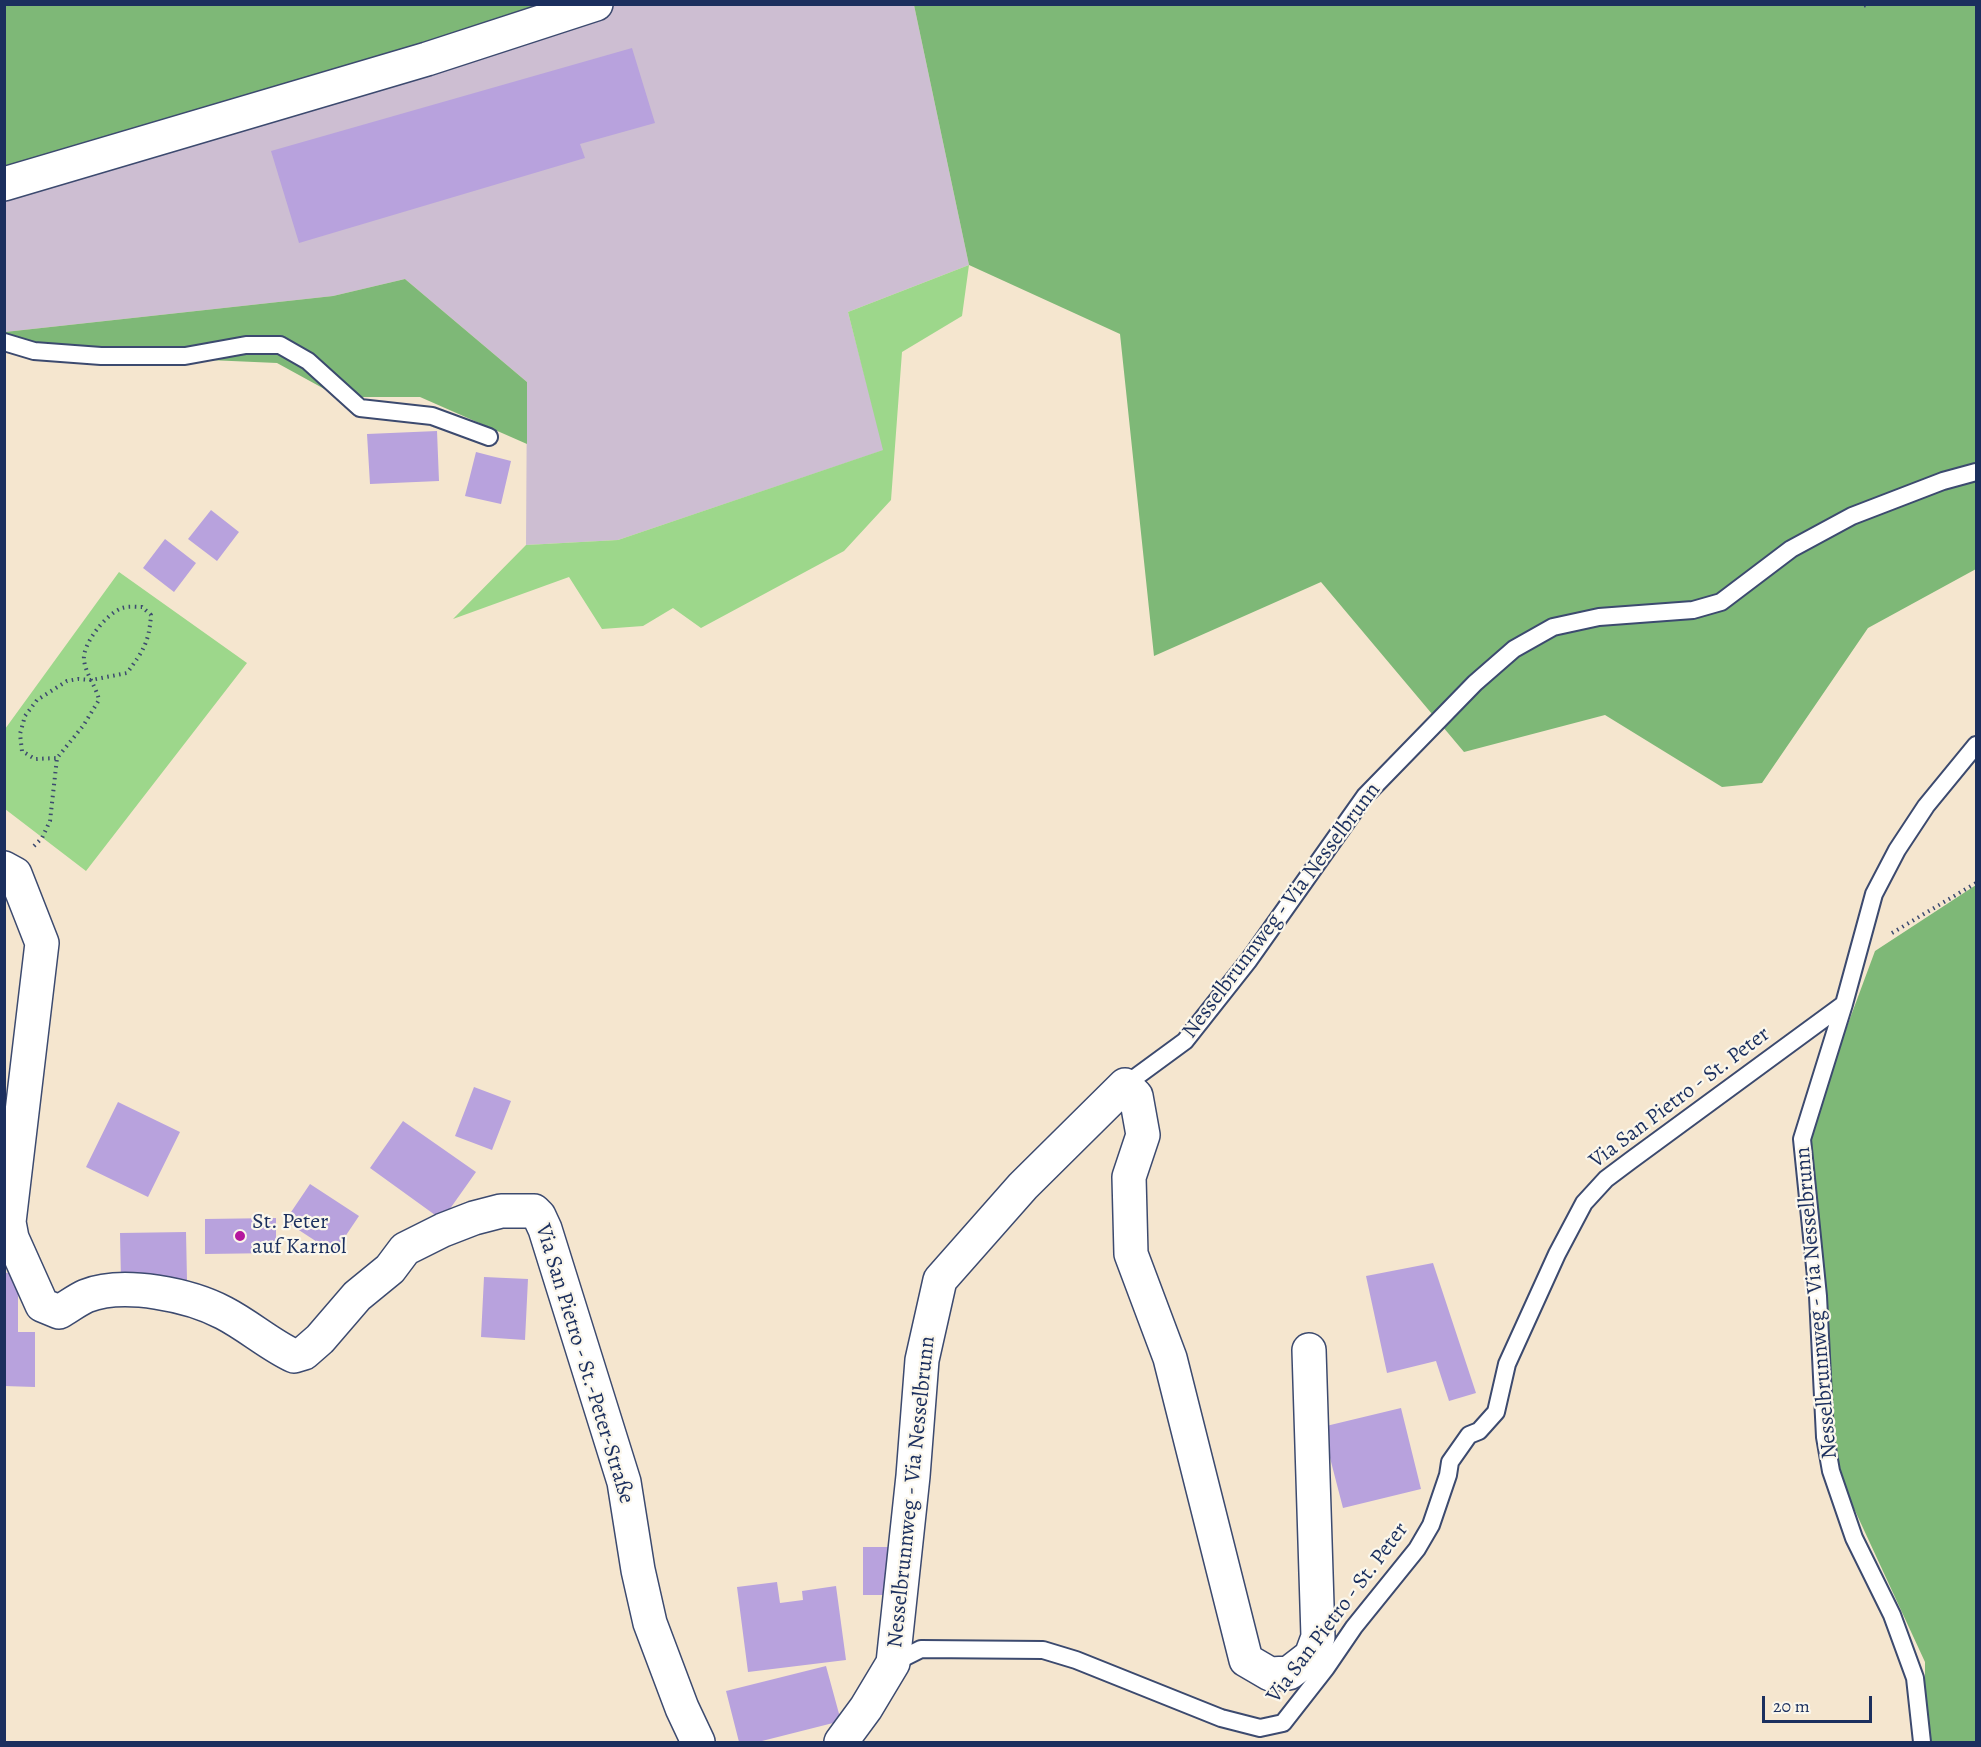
<!DOCTYPE html>
<meta charset="utf-8">
<style>
body{margin:0}
#map{position:relative;width:1981px;height:1747px;overflow:hidden;background:#f5e6cf;font-family:Alegreya,serif}
canvas{display:block}
.frame{position:absolute;inset:0;border:6px solid #1b2f5e;pointer-events:none}
.scale{position:absolute;left:1762px;top:1696px;width:110px;height:27px;box-sizing:border-box;border:3px solid #1b2f5e;border-top:0;padding-left:8px;font-size:18px;line-height:21px;white-space:nowrap;color:#1b2f5e;-webkit-text-stroke:4px #fbf7ec;paint-order:stroke}
</style>
<div id="map">
<canvas width="1981" height="1747"></canvas>
<div class="frame"></div>
<div class="scale">20 m</div>
</div>
<script>
const context = document.querySelector('canvas').getContext('2d');
context.lineJoin = 'round';
function paint(path, color) { context.fillStyle = color; context.fill(path, 'evenodd'); }
function trace(path, color, width, dash) { context.strokeStyle = color; context.lineWidth = width; context.lineCap = dash ? 'butt' : 'round'; context.setLineDash(dash || []); context.stroke(path); }
function label(font, color, halo, rows, align = 'center') {
  context.font = font + ' Alegreya,serif'; context.lineWidth = 4.5; context.setLineDash([]); context.textBaseline = 'middle'; context.strokeStyle = halo; context.fillStyle = color; for (const [text, x, y, turn = 0] of rows) {
    context.save(); context.translate(x, y); context.rotate((+turn || 0) * Math.PI / 180); context.textAlign = isNaN(turn) ? turn : align; if (halo) context.strokeText(text, 0, 0); context.fillText(text, 0, 0); context.restore();
  }
}
paint(new Path2D(`
 M 596,5 L 914,5 L 969,265 L 848,312 L 884,450 L 618,540 L 526,545 L 527,382 L 405,279 L 333,296 L 5,332 L 5,184 Z`), '#cdbed2');
paint(new Path2D(`
 M 969,265 L 962,316 L 902,352 L 891,500 L 844,551 L 701,628 L 673,608 L 643,626 L 602,629 L 569,577 L 453,619 L 526,545 L 618,540 L 883,450 L 848,312 Z
 M 119,572 L 247,663 L 86,871 L 5,809 L 5,729 Z`), '#9dd78b');
paint(new Path2D(`
 M 5,5 L 596,5 L 5,183 Z
 M 914,5 L 1976,5 L 1976,569 L 1868,628 L 1762,783 L 1722,787 L 1605,715 L 1464,752 L 1321,582 L 1154,656 L 1120,334 L 969,265 Z
 M 405,279 L 527,382 L 527,444 L 420,397 L 339,397 L 277,363 L 5,351 L 5,332 L 333,296 Z
 M 1976,885 L 1976,1742 L 1925,1742 L 1925,1662 L 1833,1463 L 1803,1145 L 1875,951 Z`), '#7eb877');
paint(new Path2D(`
 M 632,48 L 655,123 L 580,144 L 585,158 L 299,243 L 271,151 Z
 M 437,431 L 439,481 L 370,484 L 367,434 Z
 M 476,452 L 511,461 L 501,504 L 465,496 Z
 M 211,510 L 239,532 L 217,561 L 188,539 Z
 M 165,539 L 196,563 L 174,592 L 143,568 Z
 M 474,1087 L 511,1101 L 492,1150 L 455,1136 Z
 M 118,1102 L 180,1132 L 148,1197 L 86,1167 Z
 M 403,1121 L 476,1172 L 442,1220 L 370,1168 Z
 M 310,1184 L 359,1216 L 334,1253 L 285,1221 Z
 M 276,1218 L 276,1253 L 205,1254 L 205,1219 Z
 M 186,1232 L 187,1280 L 121,1280 L 120,1233 Z
 M 1433,1263 L 1476,1393 L 1449,1401 L 1436,1361 L 1387,1373 L 1366,1276 Z
 M 18,1272 L 18,1332 L 35,1332 L 35,1387 L 4,1386 L 4,1273 Z
 M 484,1277 L 528,1279 L 525,1340 L 481,1337 Z
 M 1401,1408 L 1421,1489 L 1343,1508 L 1322,1427 Z
 M 863,1547 L 890,1547 L 889,1595 L 863,1595 Z
 M 777,1582 L 780,1603 L 803,1600 L 802,1591 L 836,1586 L 846,1660 L 748,1672 L 737,1587 Z
 M 826,1666 L 841,1721 L 758,1742 L 739,1742 L 726,1691 Z`), '#b8a2dd');
const lane = new Path2D(`
 M 4,342 L 34,351 L 101,356 L 185,356 L 246,345 L 280,345 L 308,361 L 360,408 L 432,416 L 489,437
 M 1125,1085 L 1185,1041 L 1249,960 L 1365,796 L 1475,683 L 1514,649 L 1553,627 L 1599,617 L 1693,610 L 1721,602 L 1791,549 L 1852,516 L 1943,481 L 1976,472
 M 893,1663 L 921,1649 L 1043,1650 L 1076,1660 L 1221,1718 L 1260,1728 L 1283,1723 L 1326,1668 L 1354,1627 L 1417,1549 L 1431,1525 L 1448,1475 L 1450,1462 L 1469,1435 L 1479,1431 L 1496,1412 L 1507,1364 L 1557,1254 L 1584,1203 L 1606,1179 L 1630,1161 L 1844,1004
 M 1922,1742 L 1915,1678 L 1892,1615 L 1854,1538 L 1831,1471 L 1825,1437 L 1818,1296 L 1802,1139 L 1844,1004 L 1874,894 L 1897,850 L 1926,806 L 1976,745`);
const street = new Path2D(`
 M 4,184 L 427,59 L 596,4
 M 4,868 L 15,874 L 42,943 L 9,1222 L 12,1238 L 42,1305 L 59,1312 C 68,1307 77,1300 86,1296 C 124,1281 190,1295 224,1313 C 249,1326 270,1345 294,1356 L 304,1353 L 320,1339 L 357,1296 L 390,1269 L 405,1249 L 443,1230 L 474,1218 L 501,1211 L 534,1211 L 539,1216 L 545,1229 L 624,1482 L 638,1570 L 650,1623 L 682,1708 L 698,1742
 M 841,1742 L 866,1708 L 893,1663 L 913,1476 L 922,1360 L 940,1280 L 1023,1186 L 1125,1085 L 1136,1096 L 1143,1135 L 1129,1177 L 1131,1254 L 1170,1358 L 1246,1660 L 1270,1674 L 1289,1673 L 1311,1656 L 1318,1637 L 1309,1350`);
trace(lane, '#3c4a6f', 20);
trace(street, '#3c4a6f', 36);
trace(new Path2D(`
 M 1861,4 L 1861,7 L 1868,4
 M 34,846 L 42,838 L 50,821 L 57,758 L 83,726 L 99,700 C 96,686 86,675 84,660 C 82,644 107,613 122,608 C 128,606 136,607 142,607 L 151,615 C 149,643 143,651 127,673 L 91,680 L 78,679 L 67,681 L 37,700 L 25,716 L 20,734 L 22,751 L 35,759 L 57,758
 M 1892,933 L 1976,883`), '#3c4a6f', 4, [1.5, 4.5]);
trace(lane, '#fff', 16);
trace(street, '#fff', 33);
for (const [x, y, r, color] of [
 [240,1236,6,"#b5179e"]
]) { const dot = new Path2D(); dot.arc(x, y, r, 0, 2 * Math.PI); context.fillStyle = color; context.fill(dot); trace(dot, '#fbf7ec', 2); }
label('22px', '#1b2f5e', '#fbf7ec', [
 ["Nesselbrunnweg - Via Nesselbrunn",1282,911,-53],
 ["Via San Pietro - St. Peter",1680,1098,-37],
 ["Nesselbrunnweg - Via Nesselbrunn",1817,1303,-95],
 ["Via San Pietro - St.-Peter-Straße",584,1364,73],
 ["Nesselbrunnweg - Via Nesselbrunn",912,1492,-84],
 ["Via San Pietro - St. Peter",1338,1613,-53]
]);
label('22px', '#1b2f5e', '#fbf7ec', [
 ["St. Peter",252,1223],
 ["auf Karnol",252,1248]
], 'left');
</script>
